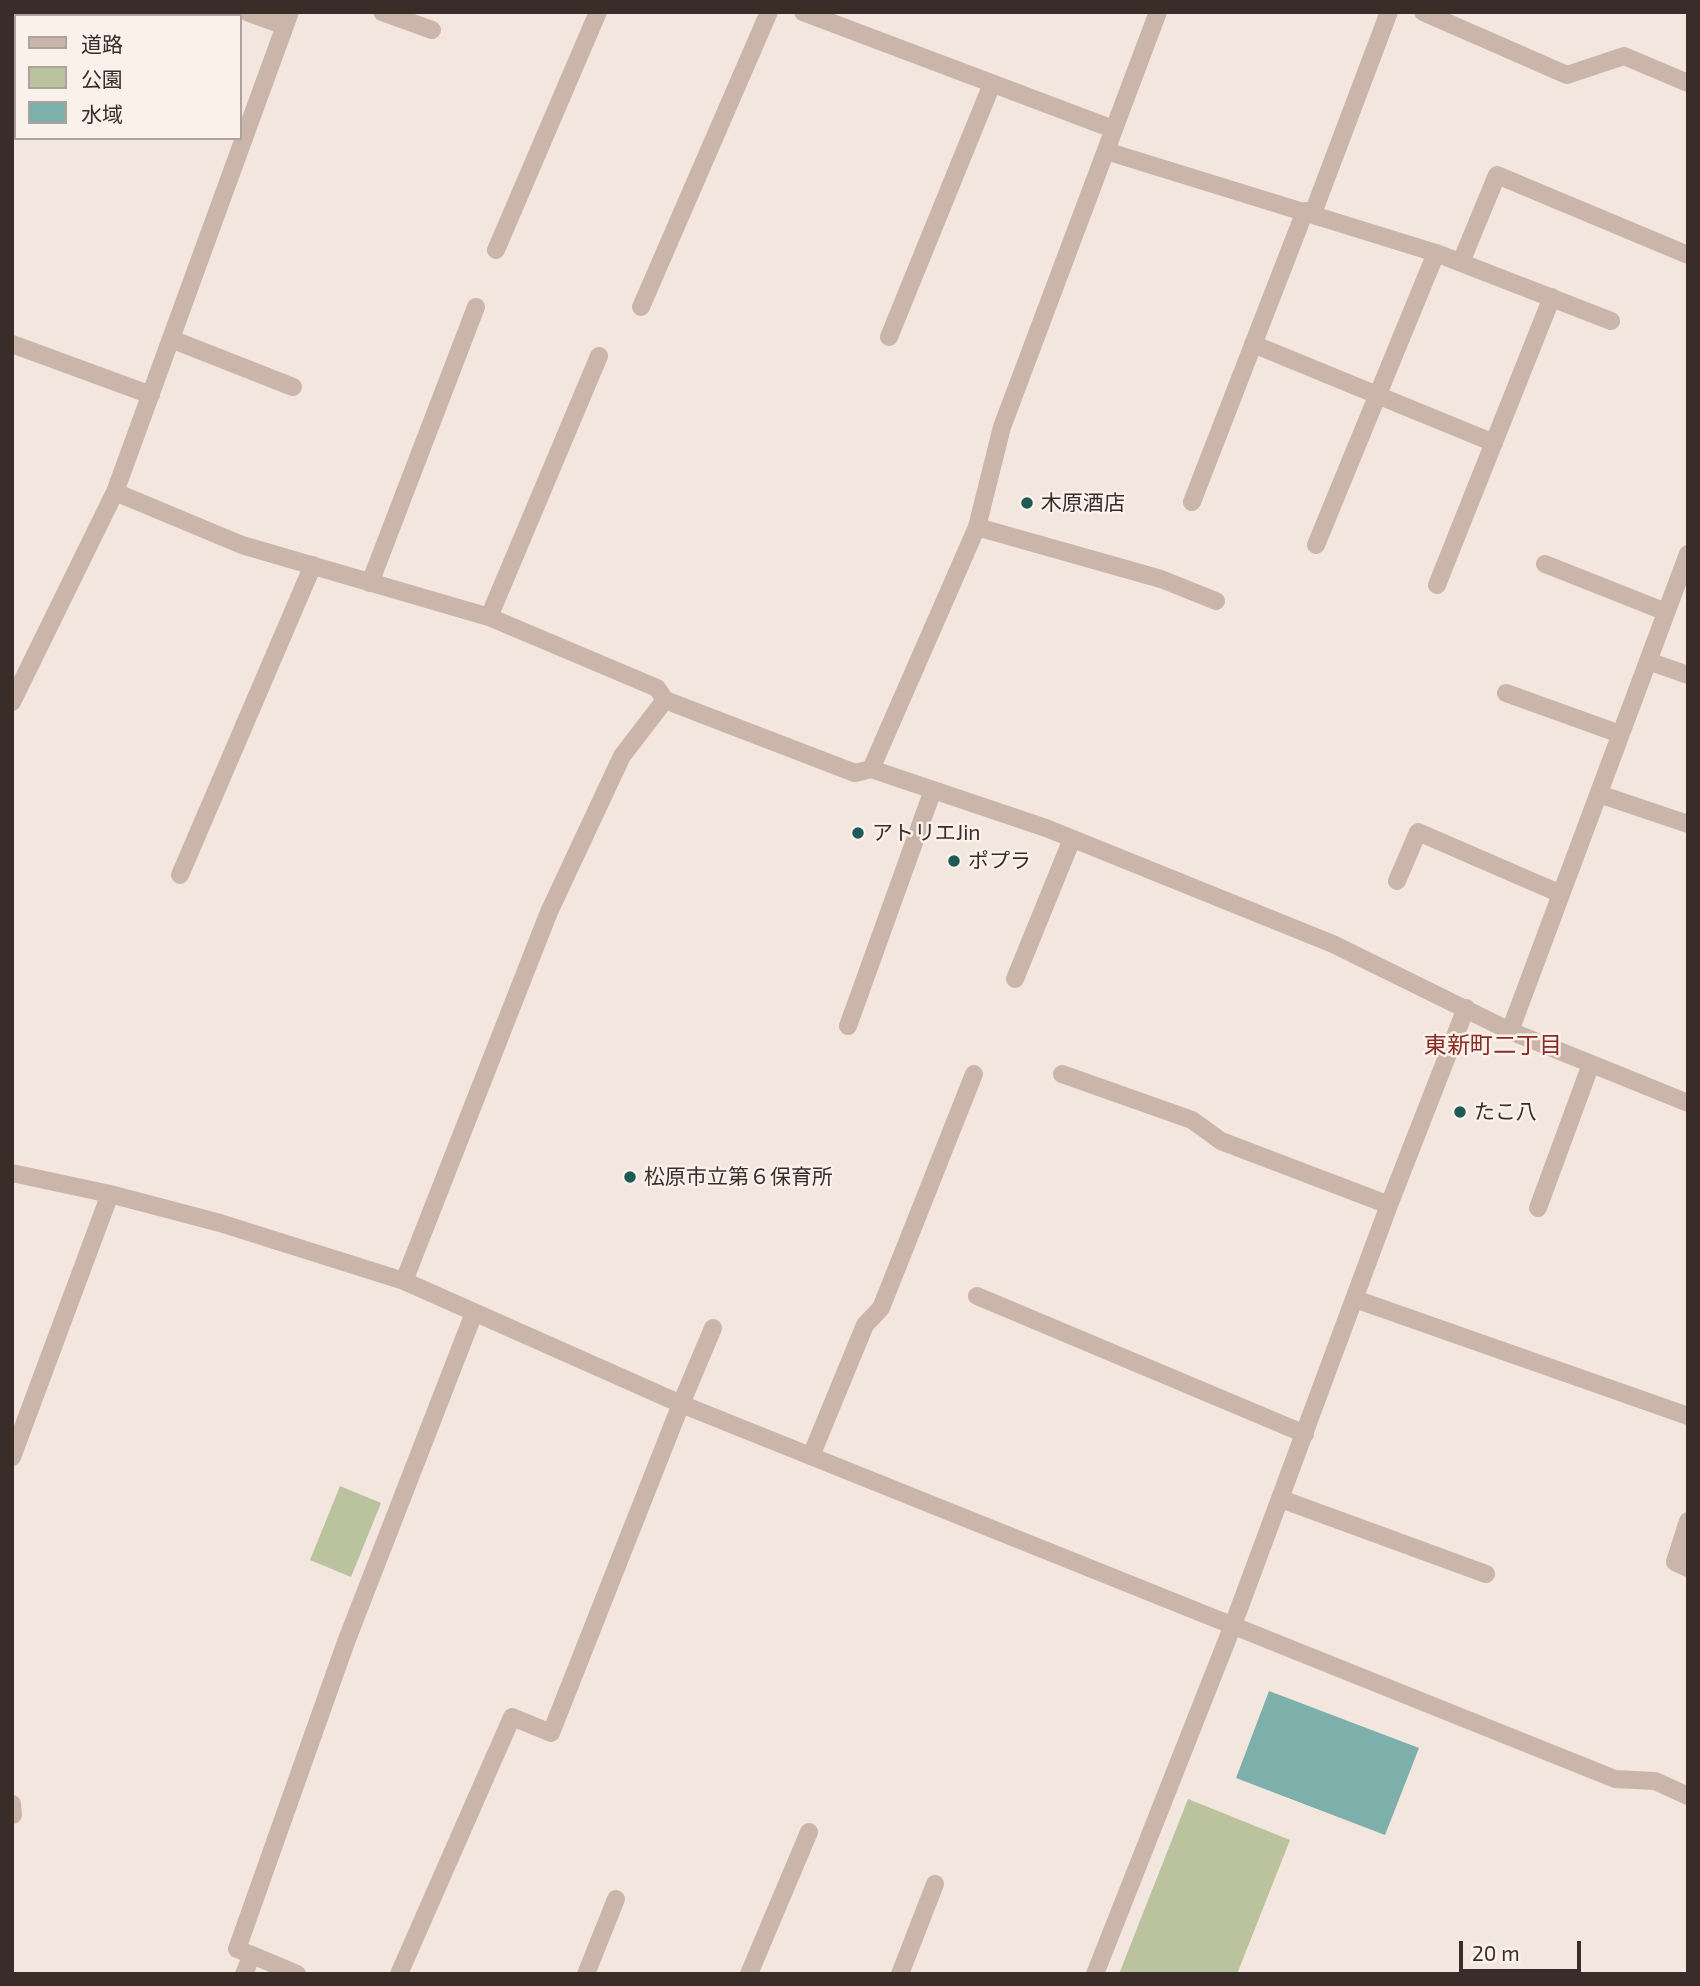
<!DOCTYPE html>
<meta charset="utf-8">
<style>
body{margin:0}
#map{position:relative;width:1700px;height:1986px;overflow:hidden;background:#f3e6de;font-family:"Exo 2","Noto Sans JP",sans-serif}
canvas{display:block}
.frame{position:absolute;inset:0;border:14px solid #392c29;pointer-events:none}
.legend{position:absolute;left:14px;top:14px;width:228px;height:126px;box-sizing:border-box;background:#faf1eb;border:2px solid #ada29d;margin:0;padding:9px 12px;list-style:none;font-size:21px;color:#392c29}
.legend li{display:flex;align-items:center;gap:14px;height:35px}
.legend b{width:35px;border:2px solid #ada29d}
.scale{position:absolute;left:1459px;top:1941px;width:122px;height:32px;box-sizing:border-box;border:4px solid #392c29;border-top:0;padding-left:9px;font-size:21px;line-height:24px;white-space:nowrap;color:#392c29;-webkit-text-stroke:5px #faf1eb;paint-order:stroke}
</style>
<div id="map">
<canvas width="1700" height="1986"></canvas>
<div class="frame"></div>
<ul class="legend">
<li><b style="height:9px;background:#cbb4aa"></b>道路</li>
<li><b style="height:19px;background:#bbc29e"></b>公園</li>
<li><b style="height:19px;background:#7db0ab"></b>水域</li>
</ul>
<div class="scale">20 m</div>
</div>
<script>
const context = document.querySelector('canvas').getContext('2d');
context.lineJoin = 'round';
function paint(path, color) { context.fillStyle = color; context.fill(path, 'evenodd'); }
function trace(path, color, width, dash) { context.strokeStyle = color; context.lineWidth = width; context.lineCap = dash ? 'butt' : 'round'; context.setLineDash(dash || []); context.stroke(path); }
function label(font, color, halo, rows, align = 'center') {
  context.font = font + ' "Exo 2","Noto Sans JP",sans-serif'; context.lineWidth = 5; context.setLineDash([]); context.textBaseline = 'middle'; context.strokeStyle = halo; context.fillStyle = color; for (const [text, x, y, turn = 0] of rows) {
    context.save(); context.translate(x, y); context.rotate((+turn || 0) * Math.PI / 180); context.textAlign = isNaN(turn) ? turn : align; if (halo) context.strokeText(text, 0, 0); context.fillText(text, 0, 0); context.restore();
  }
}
paint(new Path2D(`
 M 340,1486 L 381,1503 L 351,1577 L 310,1560 Z
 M 1188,1799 L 1290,1840 L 1237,1974 L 1119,1974 Z`), '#bbc29e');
paint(new Path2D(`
 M 1269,1691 L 1419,1748 L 1385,1835 L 1236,1778 Z`), '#7db0ab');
trace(new Path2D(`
 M 382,12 L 432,30
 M 1461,262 L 1497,175 L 1688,255
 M 171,339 L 293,387
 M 370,583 L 476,307
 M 1015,979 L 1072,839
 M 681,1404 L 713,1328
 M 811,1456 L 865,1325 L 881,1308 L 974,1074
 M 586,1974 L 616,1899`), '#cbb4aa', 18);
trace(new Path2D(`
 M 247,12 L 285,26
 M 803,12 L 1113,129
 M 1423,12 L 1567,75 L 1624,56 L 1688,83
 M 1106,151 L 1436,253 L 1611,321
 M 1313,213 L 1389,12
 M 496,250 L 598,12
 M 641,307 L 769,12
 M 889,337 L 992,84
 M 12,344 L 151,395
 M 1253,344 L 1494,443
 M 115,492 L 242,545 L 489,617 L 599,356
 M 1192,502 L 1305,211
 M 977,527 L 1161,579 L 1216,601
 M 1316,545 L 1436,253
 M 1545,564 L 1666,612
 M 1437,585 L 1552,297
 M 489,617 L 657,688 L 665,700
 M 1648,661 L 1688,675
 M 1506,693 L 1620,734
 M 12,702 L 115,492 L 290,12
 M 871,769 L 977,527 L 1002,427 L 1158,12
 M 1599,794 L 1688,824
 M 180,875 L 313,565
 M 1397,881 L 1418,832 L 1561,894
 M 848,1026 L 933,790
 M 1510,1031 L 1688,554
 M 1062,1074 L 1192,1120 L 1221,1141 L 1389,1205
 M 12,1173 L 110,1194 L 220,1223 L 404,1281 L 681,1404 L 1615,1779 L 1655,1781 L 1688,1796
 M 1538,1208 L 1591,1064
 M 404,1281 L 549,912 L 622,756 L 665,700 L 855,773 L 871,769 L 1046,828 L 1333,944 L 1510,1031 L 1688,1103
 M 977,1296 L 1305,1434
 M 1355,1299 L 1688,1416
 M 12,1457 L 110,1194
 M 1281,1499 L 1486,1574
 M 1688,1521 L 1675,1562 L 1688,1568
 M 12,1804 L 13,1815
 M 252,1955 L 297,1974
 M 244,1974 L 252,1955 L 237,1949 L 346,1642 L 474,1313
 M 399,1974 L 512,1717 L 551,1733 L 681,1404
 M 749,1974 L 809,1832
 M 900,1974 L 935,1884
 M 1095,1974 L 1233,1625 L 1389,1205 L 1466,1008`), '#cbb4aa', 18);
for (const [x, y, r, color] of [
 [1027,503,7,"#1e5b56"],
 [858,833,7,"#1e5b56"],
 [954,861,7,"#1e5b56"],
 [1460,1112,7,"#1e5b56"],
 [630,1177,7,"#1e5b56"]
]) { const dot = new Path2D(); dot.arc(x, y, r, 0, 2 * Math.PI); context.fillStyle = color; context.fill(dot); trace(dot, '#faf1eb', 2.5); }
label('21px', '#392c29', '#faf1eb', [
 ["木原酒店",1041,503],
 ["アトリエJin",872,833],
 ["ポプラ",968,861],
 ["たこ八",1474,1112],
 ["松原市立第６保育所",644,1177]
], 'left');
label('23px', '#882b22', '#faf1eb', [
 ["東新町二丁目",1493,1045]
]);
</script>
